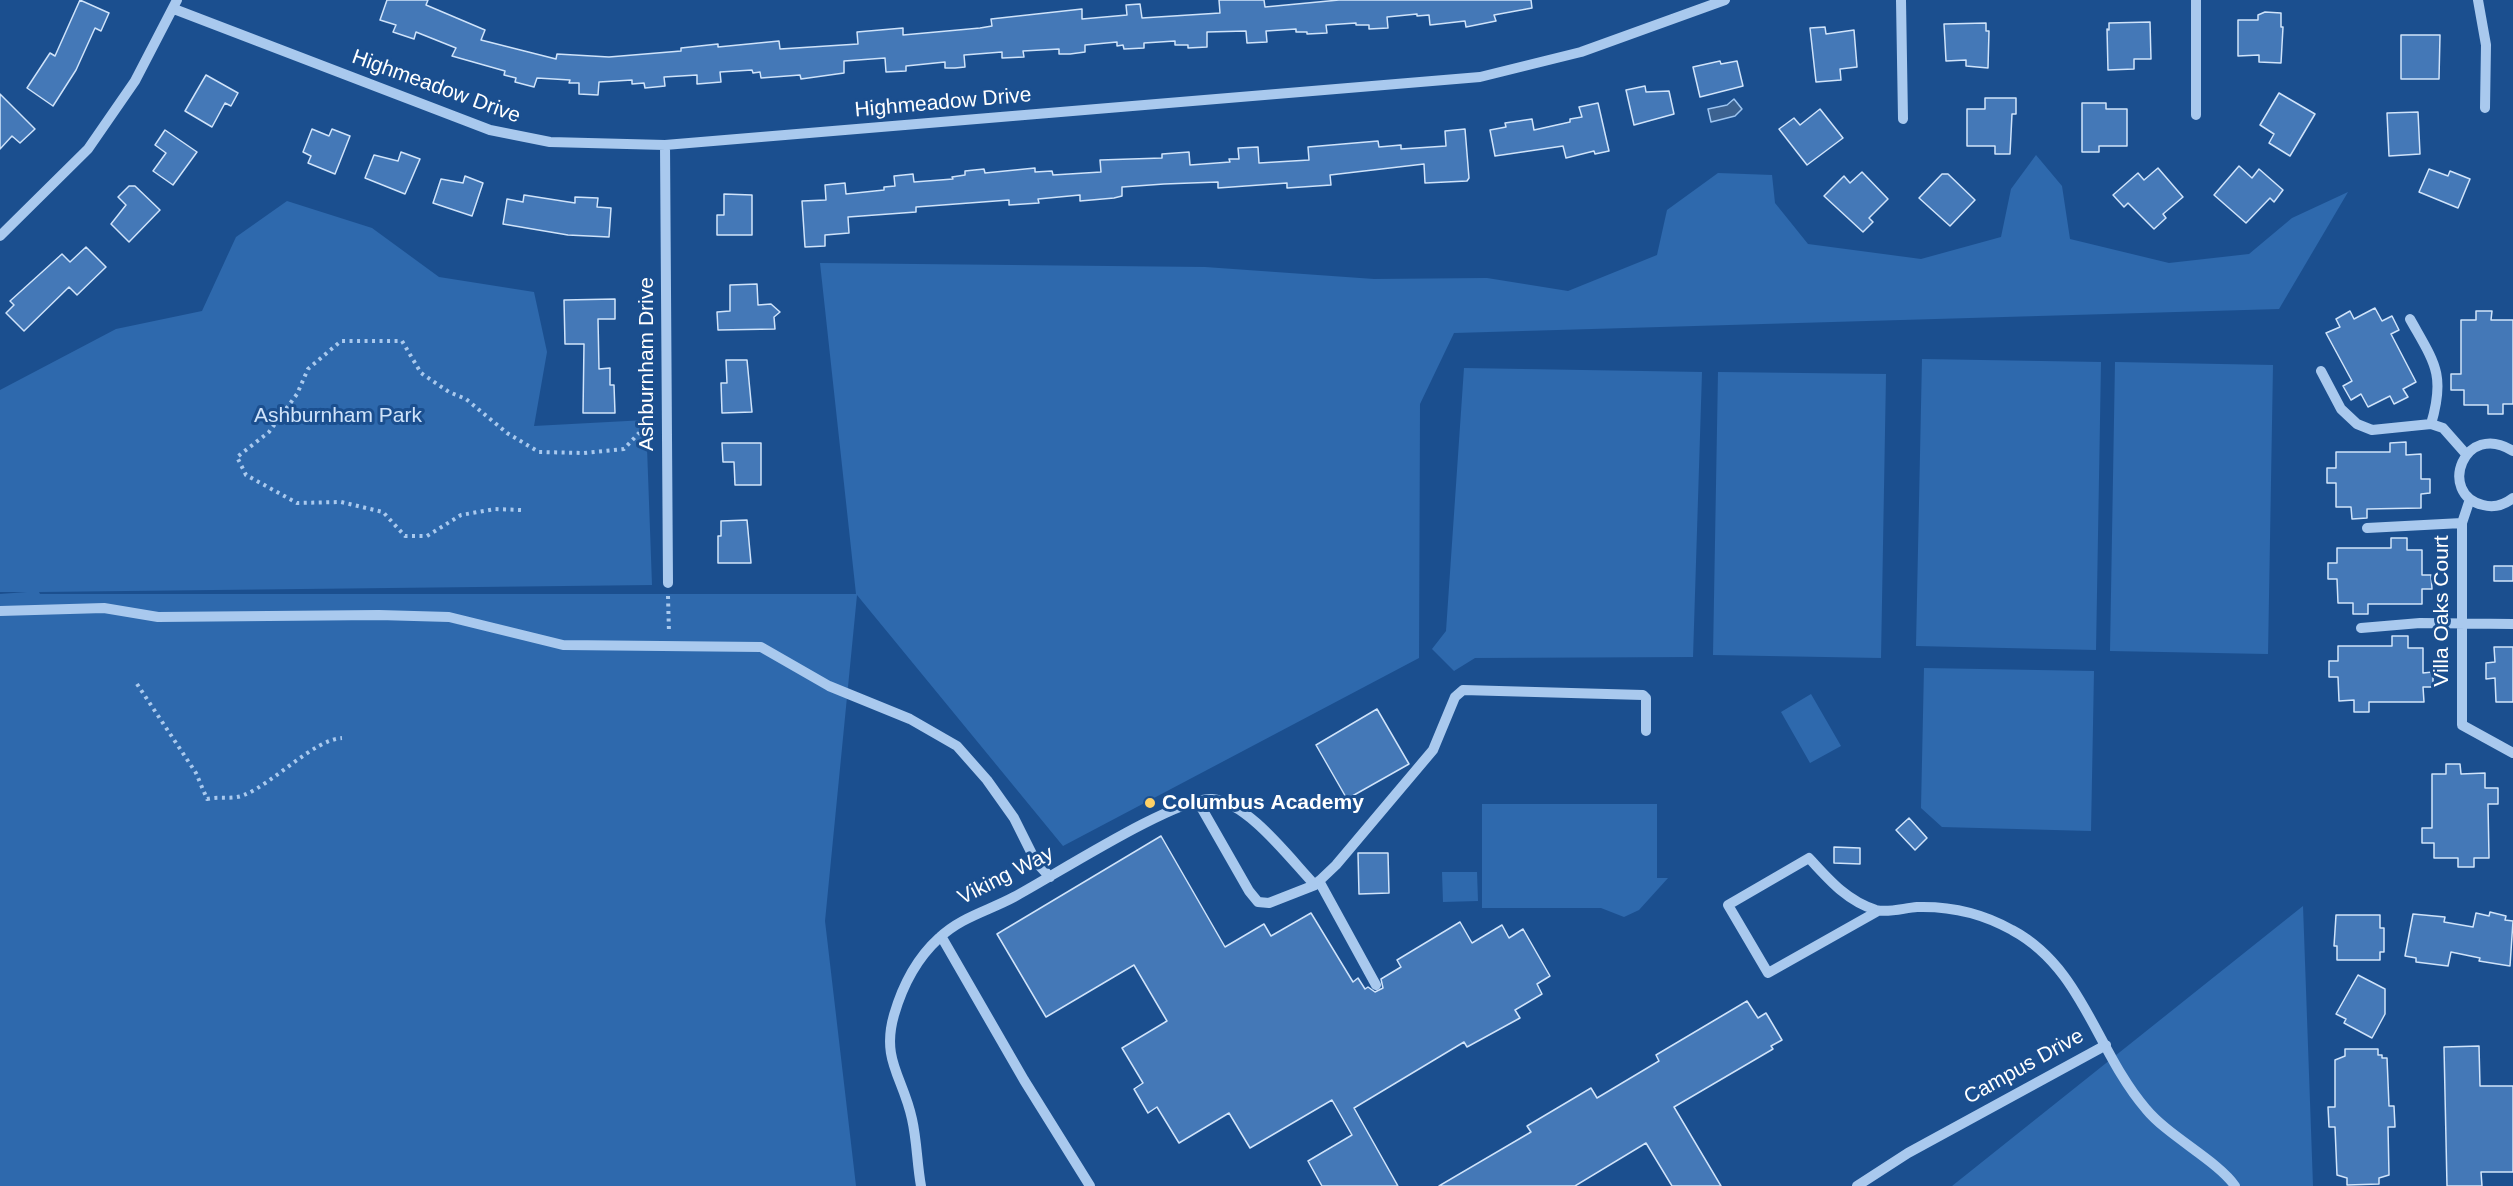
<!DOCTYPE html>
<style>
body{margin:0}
canvas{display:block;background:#1b4f8f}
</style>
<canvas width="2513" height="1186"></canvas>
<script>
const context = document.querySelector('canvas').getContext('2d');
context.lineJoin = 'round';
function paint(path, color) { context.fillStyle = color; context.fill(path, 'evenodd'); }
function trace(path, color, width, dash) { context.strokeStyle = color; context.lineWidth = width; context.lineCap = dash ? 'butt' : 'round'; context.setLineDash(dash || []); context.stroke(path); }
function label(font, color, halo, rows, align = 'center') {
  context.font = font + ' Arial,sans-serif'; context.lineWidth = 6; context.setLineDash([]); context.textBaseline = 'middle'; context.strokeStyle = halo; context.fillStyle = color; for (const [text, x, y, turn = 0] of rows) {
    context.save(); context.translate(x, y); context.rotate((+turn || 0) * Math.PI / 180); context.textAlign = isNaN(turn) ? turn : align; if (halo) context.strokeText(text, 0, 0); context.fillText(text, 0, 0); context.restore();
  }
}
paint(new Path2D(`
 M 2036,155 L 2062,186 L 2070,239 L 2169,263 L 2249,254 L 2292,218 L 2348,192 L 2279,309 L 1454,333 L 1420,404 L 1419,658 L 1063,846 L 857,595 L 825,921 L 856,1186 L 0,1186 L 0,594 L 27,592 L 0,592 L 0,390 L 116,329 L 202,311 L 236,237 L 287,201 L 372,228 L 439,277 L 534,292 L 547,352 L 534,426 L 646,420 L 652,585 L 39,592 L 40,594 L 856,594 L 820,263 L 1205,267 L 1374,279 L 1487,278 L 1568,291 L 1657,255 L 1667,210 L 1718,173 L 1772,175 L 1775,203 L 1808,244 L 1921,259 L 2001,237 L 2011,189 Z
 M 1922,359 L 2101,362 L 2096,650 L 1916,646 Z
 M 2115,362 L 2273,365 L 2268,654 L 2110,651 Z
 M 1464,368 L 1702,372 L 1693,657 L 1475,658 L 1454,671 L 1432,649 L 1446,631 Z
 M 1718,372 L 1886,374 L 1881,658 L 1713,655 Z
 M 1924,668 L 2094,671 L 2091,831 L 1942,827 L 1921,808 Z
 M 1811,694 L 1841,746 L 1810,763 L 1781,712 Z
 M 1482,804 L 1657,804 L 1657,878 L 1668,878 L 1639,910 L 1624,917 L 1601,908 L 1482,908 Z
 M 1442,872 L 1477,872 L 1478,901 L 1443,902 Z
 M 2303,906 L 2313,1186 L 1952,1186 Z`), '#2e69ad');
const water = new Path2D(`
 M 1734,99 L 1742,109 L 1735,116 L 1711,122 L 1708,109 L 1727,105 Z`);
paint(water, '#3c6290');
trace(water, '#9cc4f0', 1.5);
const building = new Path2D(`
 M 80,0 L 109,13 L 101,31 L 95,28 L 76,70 L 53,106 L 27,88 L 50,53 L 55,56 Z
 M 387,0 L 428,0 L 426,5 L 485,30 L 481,40 L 556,59 L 557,54 L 609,57 L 681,51 L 681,48 L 718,44 L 718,47 L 779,41 L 780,49 L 858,44 L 857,32 L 903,28 L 903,35 L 980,28 L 992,26 L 991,19 L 1082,9 L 1082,19 L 1127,15 L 1126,5 L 1140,4 L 1142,18 L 1220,13 L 1219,0 L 1264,0 L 1265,7 L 1339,0 L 1531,0 L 1532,8 L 1494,15 L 1496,21 L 1466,27 L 1465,21 L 1430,25 L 1429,15 L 1417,16 L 1417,14 L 1387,17 L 1388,28 L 1369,29 L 1369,25 L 1356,25 L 1356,23 L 1326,25 L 1327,33 L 1307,34 L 1307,32 L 1296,32 L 1296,29 L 1266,31 L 1267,42 L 1247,43 L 1246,31 L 1207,32 L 1207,47 L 1188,48 L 1188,45 L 1175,45 L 1175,41 L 1144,43 L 1144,48 L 1124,49 L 1123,45 L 1117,46 L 1117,42 L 1085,45 L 1085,52 L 1070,54 L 1059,54 L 1059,49 L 1023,51 L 1024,57 L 1002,58 L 1002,52 L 964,55 L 965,67 L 955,68 L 945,68 L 945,62 L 906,66 L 906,71 L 886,72 L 885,58 L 844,61 L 844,73 L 801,79 L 800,75 L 761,78 L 760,72 L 753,73 L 752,70 L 720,72 L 721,82 L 697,84 L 697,75 L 664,77 L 665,86 L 645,88 L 644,83 L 632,84 L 632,80 L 599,82 L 598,95 L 579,94 L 579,83 L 569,83 L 570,80 L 537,78 L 534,87 L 515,82 L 516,78 L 504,75 L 505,71 L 452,56 L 456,48 L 416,32 L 414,39 L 393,32 L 396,25 L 380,20 Z
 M 2265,12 L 2281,13 L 2281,27 L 2283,27 L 2281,63 L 2259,62 L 2259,55 L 2238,56 L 2238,20 L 2258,20 L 2258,15 Z
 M 2150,22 L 2151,59 L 2134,59 L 2134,69 L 2108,70 L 2107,29 L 2109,30 L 2109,23 Z
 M 1986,23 L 1986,31 L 1989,31 L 1988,68 L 1966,66 L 1966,60 L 1946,61 L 1944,24 Z
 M 1825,27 L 1826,34 L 1854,30 L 1857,67 L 1840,69 L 1841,80 L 1816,82 L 1810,28 Z
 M 2401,35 L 2440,35 L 2439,79 L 2401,79 Z
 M 1720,61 L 1721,64 L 1737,61 L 1743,86 L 1700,97 L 1693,67 Z
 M 206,75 L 238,93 L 231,106 L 225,103 L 212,127 L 185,111 Z
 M 1645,86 L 1646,92 L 1669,91 L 1674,114 L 1634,125 L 1626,90 Z
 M 2279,93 L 2315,114 L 2290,156 L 2269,143 L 2274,134 L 2260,125 Z
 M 0,94 L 35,129 L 20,143 L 12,136 L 0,149 Z
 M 1985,98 L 2016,98 L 2016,114 L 2012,114 L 2010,154 L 1995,154 L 1995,146 L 1967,146 L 1967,109 L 1985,109 Z
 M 1598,103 L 1609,151 L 1595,154 L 1594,151 L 1566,158 L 1563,146 L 1495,156 L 1490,130 L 1506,127 L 1505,123 L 1532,119 L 1534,130 L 1570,122 L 1570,119 L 1582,117 L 1579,107 Z
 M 2082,103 L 2106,103 L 2106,109 L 2127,109 L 2127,146 L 2099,146 L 2099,152 L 2082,152 Z
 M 1820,109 L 1843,138 L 1807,165 L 1779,129 L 1794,118 L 1800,125 Z
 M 2418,112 L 2420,154 L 2389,156 L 2387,113 Z
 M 312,129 L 329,136 L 332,129 L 350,136 L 335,174 L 308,163 L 311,156 L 303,152 Z
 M 1465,129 L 1469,178 L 1467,181 L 1425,183 L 1424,164 L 1330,175 L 1331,185 L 1287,188 L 1287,183 L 1218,188 L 1218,182 L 1164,184 L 1122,187 L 1122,196 L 1114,198 L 1080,201 L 1080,195 L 1038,199 L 1039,203 L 1009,205 L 1009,200 L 916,207 L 916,212 L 848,217 L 849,233 L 825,235 L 825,246 L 805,247 L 802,201 L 826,200 L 825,185 L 845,183 L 846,194 L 884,190 L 884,187 L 895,186 L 894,176 L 913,174 L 914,182 L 953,179 L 952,177 L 965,175 L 965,171 L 984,169 L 985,173 L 1035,168 L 1035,172 L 1052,171 L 1053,175 L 1101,172 L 1100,160 L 1162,158 L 1162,154 L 1189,152 L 1190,165 L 1230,162 L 1229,159 L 1239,159 L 1238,148 L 1258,147 L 1259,163 L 1309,160 L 1308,147 L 1378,141 L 1379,147 L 1401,145 L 1401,149 L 1446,146 L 1445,131 Z
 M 165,130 L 197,152 L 173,185 L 153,171 L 166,153 L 155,145 Z
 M 401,152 L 420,159 L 405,194 L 365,178 L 374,155 L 398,161 Z
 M 2239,166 L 2252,178 L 2259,169 L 2283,190 L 2274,202 L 2270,198 L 2246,223 L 2214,195 Z
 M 2158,168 L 2183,197 L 2163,214 L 2166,218 L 2154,229 L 2128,203 L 2124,207 L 2113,195 L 2138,173 L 2144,180 Z
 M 2429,169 L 2448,176 L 2450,171 L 2470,179 L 2458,208 L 2419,192 Z
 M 1862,172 L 1888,199 L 1869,218 L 1873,222 L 1863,232 L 1824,196 L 1844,176 L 1850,183 Z
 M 1942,174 L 1948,174 L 1975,200 L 1950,226 L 1919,198 Z
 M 465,176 L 483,183 L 472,216 L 433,203 L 441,179 L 463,183 Z
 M 129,186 L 135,186 L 160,210 L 129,242 L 111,224 L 126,205 L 118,197 Z
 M 724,194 L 752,195 L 752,235 L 717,235 L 717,215 L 724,215 Z
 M 524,195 L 575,203 L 575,197 L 598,198 L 597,207 L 611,208 L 609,237 L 568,235 L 503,224 L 507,199 L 523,202 Z
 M 86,247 L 106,267 L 77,295 L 69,287 L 24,331 L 6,313 L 14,305 L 10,301 L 62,254 L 70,262 Z
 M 757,284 L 758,305 L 771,304 L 780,312 L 774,317 L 775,329 L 718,330 L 717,312 L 730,311 L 730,285 Z
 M 615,299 L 615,319 L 598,319 L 599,369 L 610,368 L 610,385 L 614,385 L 615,413 L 583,413 L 584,344 L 565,344 L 564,300 Z
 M 2375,308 L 2382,321 L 2392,316 L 2399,330 L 2391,334 L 2416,382 L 2403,389 L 2408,397 L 2394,404 L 2390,396 L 2368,407 L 2361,394 L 2351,400 L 2343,386 L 2352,381 L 2326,333 L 2340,327 L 2336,319 L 2350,311 L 2354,319 Z
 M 2476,311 L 2492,311 L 2491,320 L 2513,320 L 2513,404 L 2503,404 L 2503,414 L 2488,414 L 2488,405 L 2464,405 L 2464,390 L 2451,390 L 2451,374 L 2461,374 L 2461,320 L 2476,320 Z
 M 726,360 L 747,360 L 752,412 L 722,413 L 721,383 L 727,383 Z
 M 2406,442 L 2406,455 L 2421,454 L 2421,479 L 2430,479 L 2430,493 L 2421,494 L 2421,508 L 2367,509 L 2367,518 L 2352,519 L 2351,507 L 2336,507 L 2336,483 L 2327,483 L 2327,468 L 2336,468 L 2336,452 L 2390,452 L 2390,443 Z
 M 722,443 L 761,443 L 761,485 L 735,485 L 734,462 L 723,462 Z
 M 747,520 L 751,563 L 718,563 L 718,536 L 721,536 L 721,521 Z
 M 2391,538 L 2407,538 L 2407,550 L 2422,550 L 2422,575 L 2431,575 L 2432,589 L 2422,589 L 2422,604 L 2368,604 L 2368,614 L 2353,614 L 2353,603 L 2338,603 L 2337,579 L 2328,579 L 2328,563 L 2337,563 L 2337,548 L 2391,548 Z
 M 2494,566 L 2513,566 L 2513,581 L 2494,581 Z
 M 2392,636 L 2408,636 L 2408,648 L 2423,648 L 2423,673 L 2433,672 L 2433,687 L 2423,687 L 2424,702 L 2369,702 L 2369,712 L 2354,712 L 2354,700 L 2339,701 L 2338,677 L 2329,677 L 2329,661 L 2338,661 L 2338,646 L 2392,646 Z
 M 2494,647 L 2513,647 L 2513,702 L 2496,702 L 2495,678 L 2486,679 L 2486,663 L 2495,662 Z
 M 1377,709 L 1409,764 L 1347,799 L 1316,745 Z
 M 2446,764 L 2460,764 L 2461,774 L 2485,773 L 2485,788 L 2498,788 L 2498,804 L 2488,804 L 2489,858 L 2474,858 L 2474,867 L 2458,867 L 2458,858 L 2434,858 L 2434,843 L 2422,843 L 2422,828 L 2432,828 L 2432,774 L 2446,774 Z
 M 1909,818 L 1927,838 L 1915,850 L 1896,830 Z
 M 1161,836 L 1225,947 L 1264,924 L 1271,936 L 1311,913 L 1353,982 L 1358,978 L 1365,989 L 1368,987 L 1375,992 L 1383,988 L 1381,979 L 1401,967 L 1397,960 L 1460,922 L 1472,943 L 1502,925 L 1509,938 L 1523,929 L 1550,976 L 1537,984 L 1542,994 L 1515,1010 L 1520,1018 L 1467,1047 L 1464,1042 L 1354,1108 L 1398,1186 L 1322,1186 L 1308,1161 L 1352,1135 L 1332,1100 L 1250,1148 L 1229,1113 L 1179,1143 L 1157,1107 L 1148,1113 L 1134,1089 L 1143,1083 L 1122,1048 L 1167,1021 L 1134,965 L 1046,1017 L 997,934 Z
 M 1834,847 L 1860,848 L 1860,864 L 1834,863 Z
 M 1358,853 L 1388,853 L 1389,893 L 1359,894 Z
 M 2490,912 L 2506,916 L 2505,920 L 2513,921 L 2510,966 L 2479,961 L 2480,958 L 2451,952 L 2448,966 L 2416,962 L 2416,958 L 2405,956 L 2413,914 L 2445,917 L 2444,922 L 2473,927 L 2476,913 L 2489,916 Z
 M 2336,915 L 2380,915 L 2380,928 L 2384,928 L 2384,952 L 2380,952 L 2380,960 L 2337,960 L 2337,946 L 2334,946 Z
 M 2358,975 L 2385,989 L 2385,1014 L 2372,1038 L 2344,1023 L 2346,1019 L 2336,1014 Z
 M 1747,1001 L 1758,1018 L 1766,1013 L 1782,1040 L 1771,1046 L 1773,1049 L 1674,1107 L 1721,1186 L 1672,1186 L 1646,1143 L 1575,1186 L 1439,1186 L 1531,1132 L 1527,1126 L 1591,1088 L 1597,1098 L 1659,1061 L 1656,1055 Z
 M 2479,1046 L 2480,1086 L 2513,1086 L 2513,1172 L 2481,1172 L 2482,1186 L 2447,1186 L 2444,1047 Z
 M 2345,1049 L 2378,1049 L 2378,1055 L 2382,1055 L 2382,1058 L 2387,1058 L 2389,1106 L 2394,1106 L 2395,1127 L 2388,1127 L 2389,1175 L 2379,1178 L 2379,1184 L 2347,1185 L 2347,1178 L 2337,1175 L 2335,1127 L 2329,1127 L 2328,1107 L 2335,1107 L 2335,1060 L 2345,1056 Z`);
paint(building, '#4478b7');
trace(building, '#cfe3fa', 1.5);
trace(new Path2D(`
 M 521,510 L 495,509 L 461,515 L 427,536 L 405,536 L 383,512 L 341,502 L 297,503 L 246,475 L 237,457 L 269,432 L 297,394 L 308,369 L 341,341 L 402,341 L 421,373 L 449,392 L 466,399 L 507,433 L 539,452 L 584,453 L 624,449 L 639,433 L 644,416 L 653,416
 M 668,596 L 669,633
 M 137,684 L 196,773 L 207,799 C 219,796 233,800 244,795 C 274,783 313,740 342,738`), '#a9c9ee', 4, [3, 4.5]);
trace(new Path2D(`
 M 1901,0 L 1903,119
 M 2478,0 L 2486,45 L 2485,108
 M 174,9 L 490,130 L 550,142 L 665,145 L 1480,77 L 1581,52 L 1725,0
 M 2196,115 L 2196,0
 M 665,145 L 668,583
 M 0,236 L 88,149 L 135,81 L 177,0
 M 2410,319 C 2434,362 2446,374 2431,424
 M 2321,371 L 2341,409 L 2357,424 L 2372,430 L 2431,424 L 2443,428 L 2466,454
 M 2513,451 C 2464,420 2437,494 2483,505 C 2494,508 2504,505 2513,498
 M 2470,499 L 2462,523 L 2462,725 L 2513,753
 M 2367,528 L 2462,523
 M 0,611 L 104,608 L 158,617 L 379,615 L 449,617 L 563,645 L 761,647 L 829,686 L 910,719 L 957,746 L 987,780 L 1014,818 L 1036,862 L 1050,877
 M 2361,628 L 2420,623 L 2513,624
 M 1197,800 L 1249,891 L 1258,902 L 1269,903 L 1315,885 L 1336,865 L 1433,750 L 1455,697 L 1463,690 L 1643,695 L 1646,698 L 1646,731
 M 1319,881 L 1376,985
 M 1878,911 L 1768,973 L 1728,905 L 1809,858 C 1829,880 1847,901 1876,910 C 1888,913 1904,908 1917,907 C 1951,906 1982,913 2012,930 C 2083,968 2096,1051 2146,1109 C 2168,1136 2218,1161 2235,1186
 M 941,936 L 1024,1080 L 1090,1186
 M 921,1186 C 917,1164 917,1141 912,1119 C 903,1077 881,1060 894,1015 C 903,984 916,959 939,938 C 961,917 988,911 1014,897 C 1052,877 1177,796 1212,799 C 1248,802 1290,859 1315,885
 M 1857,1186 L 1908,1153 L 2106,1045`), '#a9c9ee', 10);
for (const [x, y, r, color] of [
 [1150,803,6,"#ffd166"]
]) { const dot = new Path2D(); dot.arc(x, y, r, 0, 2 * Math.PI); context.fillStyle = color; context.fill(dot); trace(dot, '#1b4f8f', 2); }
label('21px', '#fff', '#1b4f8f', [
 ["Highmeadow Drive",436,87,20],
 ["Highmeadow Drive",943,103,-5],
 ["Ashburnham Drive",647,364,-90],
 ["Villa Oaks Court",2442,611,-90],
 ["Viking Way",1006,876,-27],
 ["Campus Drive",2024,1067,-29]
]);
label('21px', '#cfe3fa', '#1b4f8f', [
 ["Ashburnham Park",338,416]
]);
label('bold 21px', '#fff', '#1b4f8f', [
 ["Columbus Academy",1162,803]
], 'left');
</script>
